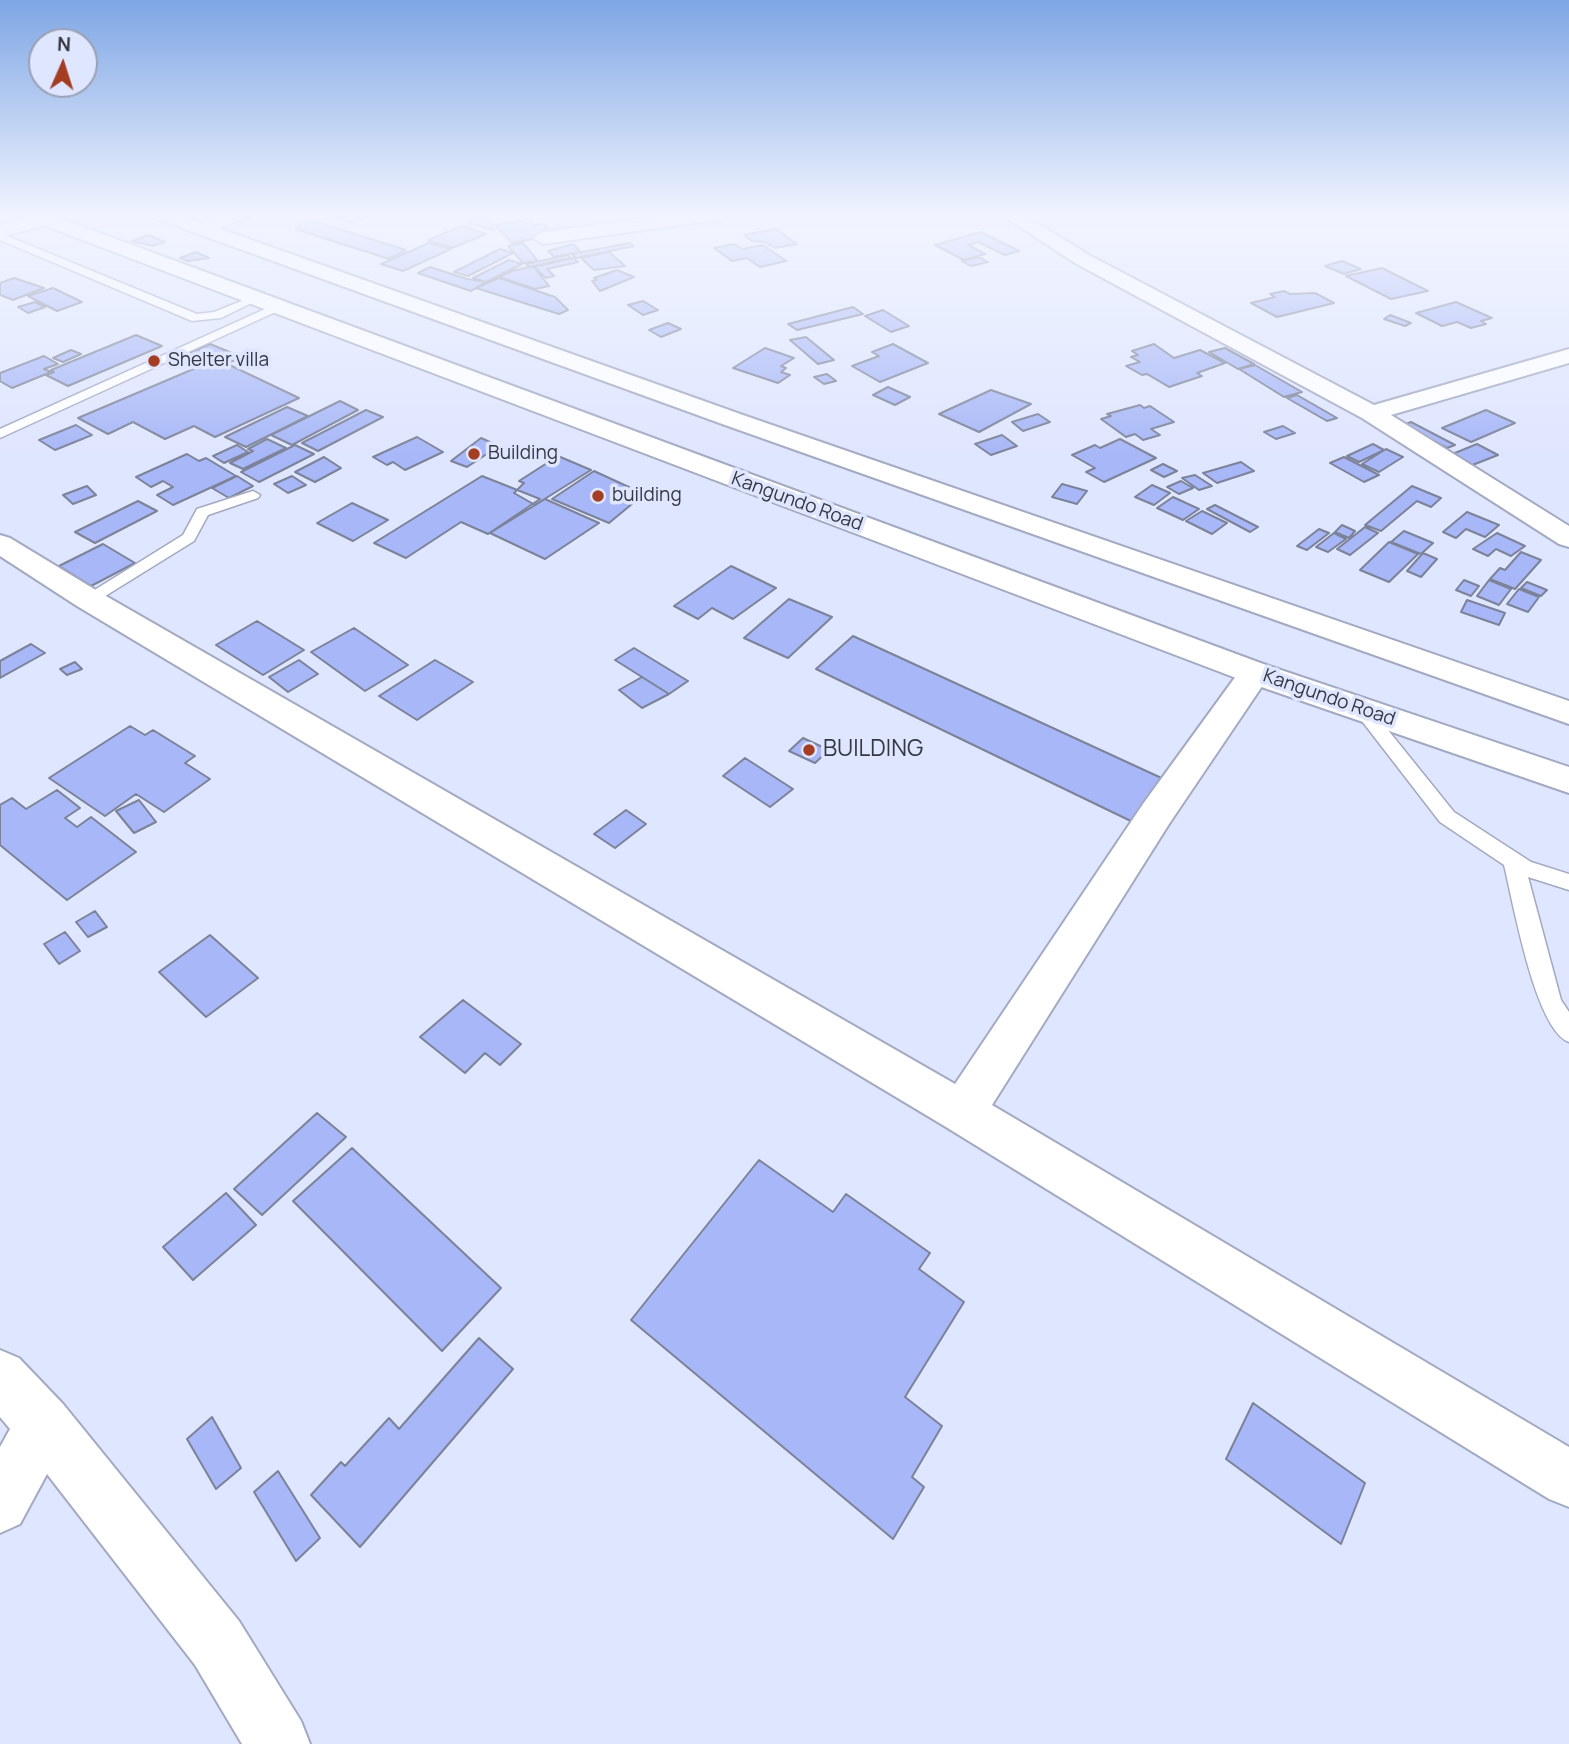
<!DOCTYPE html>
<style>
body{margin:0}
#map{position:relative;width:1569px;height:1744px;overflow:hidden;background:#dfe6ff;font-family:Manrope,sans-serif}
canvas{display:block}
.north{position:absolute;left:28px;top:28px;width:70px;height:70px;box-sizing:border-box;background:#dfe6ff;border:2px solid #9ba0b3;border-radius:50%;rotate:3deg;font-size:19px;font-weight:700;line-height:28px;text-align:center;color:#353842}
.north::after{content:'';display:block;margin:auto;width:24px;height:32px;background:#a53d22;clip-path:polygon(50% 0,100% 100%,50% 72%,0 100%)}
</style>
<div id="map">
<canvas width="1569" height="1744"></canvas>
<div class="north">N</div>
</div>
<script>
const context = document.querySelector('canvas').getContext('2d');
context.lineJoin = 'round';
function paint(path, color) { context.fillStyle = color; context.fill(path, 'evenodd'); }
function trace(path, color, width, dash) { context.strokeStyle = color; context.lineWidth = width; context.lineCap = dash ? 'butt' : 'round'; context.setLineDash(dash || []); context.stroke(path); }
function label(font, color, halo, rows, align = 'center') {
  context.font = font + ' Manrope,sans-serif'; context.lineWidth = 7; context.setLineDash([]); context.textBaseline = 'middle'; context.strokeStyle = halo; context.fillStyle = color; for (const [text, x, y, turn = 0] of rows) {
    context.save(); context.translate(x, y); context.rotate((+turn || 0) * Math.PI / 180); context.textAlign = isNaN(turn) ? turn : align; if (halo) context.strokeText(text, 0, 0); context.fillText(text, 0, 0); context.restore();
  }
}
const building = new Path2D(`
 M 349,213 L 369,213 L 375,214 L 353,223 L 335,218 Z
 M 460,213 L 483,213 L 494,230 L 471,224 Z
 M 307,219 L 406,250 L 389,259 L 295,229 Z
 M 528,219 L 534,225 L 543,224 L 554,235 L 512,243 L 495,225 Z
 M 462,226 L 486,234 L 452,248 L 428,240 Z
 M 775,229 L 797,244 L 775,248 L 765,242 L 752,241 L 744,235 Z
 M 981,232 L 1019,251 L 1005,255 L 978,242 L 968,245 L 985,254 L 964,260 L 935,245 Z
 M 149,235 L 165,242 L 153,246 L 132,241 Z
 M 429,243 L 451,249 L 403,271 L 381,264 Z
 M 523,243 L 538,261 L 523,263 L 508,246 Z
 M 630,243 L 634,246 L 576,258 L 572,254 Z
 M 573,244 L 581,252 L 554,257 L 548,251 Z
 M 734,244 L 742,249 L 763,245 L 786,261 L 760,267 L 747,258 L 732,261 L 714,248 Z
 M 500,249 L 513,253 L 468,276 L 454,272 Z
 M 196,252 L 209,258 L 188,261 L 180,258 Z
 M 609,252 L 625,266 L 594,270 L 581,258 Z
 M 568,255 L 571,258 L 529,267 L 526,264 Z
 M 979,257 L 988,262 L 971,266 L 962,261 Z
 M 573,258 L 578,262 L 547,269 L 554,276 L 546,278 L 534,267 Z
 M 509,260 L 522,264 L 486,282 L 473,278 Z
 M 1342,261 L 1361,269 L 1344,274 L 1325,266 Z
 M 533,266 L 549,286 L 535,289 L 499,277 L 512,271 Z
 M 430,267 L 467,279 L 486,282 L 471,291 L 418,273 Z
 M 1382,268 L 1428,291 L 1391,299 L 1346,276 Z
 M 617,270 L 634,277 L 600,291 L 592,281 L 597,280 L 594,278 Z
 M 14,278 L 44,288 L 13,300 L 0,295 L 0,283 Z
 M 499,278 L 555,297 L 568,310 L 559,314 L 476,288 Z
 M 53,288 L 82,302 L 57,311 L 28,296 Z
 M 1284,291 L 1290,294 L 1315,293 L 1334,303 L 1277,317 L 1251,303 L 1275,297 L 1270,294 Z
 M 643,301 L 658,310 L 643,315 L 628,305 Z
 M 35,302 L 45,307 L 28,313 L 18,307 Z
 M 1456,302 L 1492,318 L 1481,321 L 1486,324 L 1471,328 L 1457,322 L 1442,326 L 1416,313 Z
 M 853,307 L 863,314 L 797,330 L 788,324 Z
 M 883,310 L 909,326 L 891,332 L 865,316 Z
 M 1390,315 L 1411,323 L 1405,326 L 1384,319 Z
 M 668,323 L 681,329 L 661,337 L 649,330 Z
 M 136,335 L 162,346 L 68,386 L 46,375 L 54,372 L 51,370 Z
 M 806,337 L 834,360 L 818,364 L 790,340 Z
 M 210,344 L 242,357 L 228,363 L 216,358 L 195,367 L 176,359 Z
 M 893,344 L 928,363 L 880,382 L 852,366 L 879,356 L 872,352 Z
 M 1154,344 L 1174,358 L 1200,350 L 1225,363 L 1197,373 L 1202,376 L 1169,387 L 1147,374 L 1142,375 L 1126,366 L 1140,362 L 1131,357 L 1138,355 L 1132,351 Z
 M 765,348 L 794,358 L 781,366 L 786,368 L 781,372 L 790,375 L 778,383 L 733,368 Z
 M 1225,348 L 1254,364 L 1238,369 L 1209,352 Z
 M 71,350 L 81,354 L 63,362 L 53,358 Z
 M 44,356 L 58,364 L 44,369 L 51,372 L 12,388 L 0,381 L 0,373 Z
 M 217,359 L 299,398 L 215,437 L 194,426 L 165,439 L 133,422 L 108,434 L 78,418 Z
 M 1255,365 L 1302,392 L 1284,397 L 1239,369 Z
 M 827,374 L 836,381 L 824,384 L 814,377 Z
 M 888,387 L 910,397 L 895,405 L 873,395 Z
 M 991,390 L 1031,404 L 979,432 L 939,414 Z
 M 1297,395 L 1337,418 L 1327,421 L 1287,398 Z
 M 340,401 L 358,410 L 292,445 L 271,435 Z
 M 1140,405 L 1144,408 L 1150,406 L 1174,422 L 1151,429 L 1160,435 L 1143,440 L 1135,434 L 1126,437 L 1101,419 L 1111,416 L 1107,414 Z
 M 287,407 L 308,416 L 246,447 L 225,437 Z
 M 366,410 L 383,417 L 318,451 L 302,443 Z
 M 1486,410 L 1515,423 L 1471,442 L 1442,428 Z
 M 1038,414 L 1050,422 L 1023,431 L 1012,422 Z
 M 1401,421 L 1406,424 L 1411,422 L 1455,445 L 1447,448 L 1397,422 Z
 M 76,425 L 92,435 L 55,450 L 39,440 Z
 M 1283,426 L 1295,433 L 1276,439 L 1264,432 Z
 M 1002,435 L 1017,446 L 991,455 L 975,444 Z
 M 417,437 L 443,452 L 405,470 L 393,462 L 387,465 L 373,457 Z
 M 481,438 L 499,446 L 467,467 L 451,461 Z
 M 267,439 L 286,448 L 243,469 L 230,463 L 253,451 L 248,449 Z
 M 1120,439 L 1156,458 L 1104,482 L 1086,472 L 1095,468 L 1072,455 L 1095,445 L 1100,448 Z
 M 1373,444 L 1384,450 L 1359,462 L 1347,456 Z
 M 1477,444 L 1498,455 L 1470,466 L 1450,455 Z
 M 237,445 L 248,452 L 224,463 L 213,456 Z
 M 295,445 L 314,454 L 259,482 L 241,472 Z
 M 1386,449 L 1403,457 L 1379,472 L 1362,464 Z
 M 187,454 L 199,461 L 206,458 L 236,476 L 173,505 L 157,495 L 173,487 L 163,481 L 151,487 L 136,477 Z
 M 558,456 L 591,470 L 535,505 L 514,493 L 524,483 L 519,481 Z
 M 324,457 L 341,468 L 315,482 L 295,472 Z
 M 1344,457 L 1379,475 L 1364,482 L 1330,463 Z
 M 1241,462 L 1254,471 L 1217,483 L 1203,473 Z
 M 1163,464 L 1177,471 L 1164,477 L 1151,470 Z
 M 594,471 L 644,494 L 609,523 L 552,499 Z
 M 1195,475 L 1212,486 L 1199,490 L 1182,478 Z
 M 237,476 L 253,486 L 229,498 L 212,488 Z
 M 292,476 L 306,485 L 288,493 L 274,484 Z
 M 482,476 L 540,499 L 488,534 L 461,522 L 406,558 L 374,543 Z
 M 1181,481 L 1193,488 L 1179,494 L 1167,487 Z
 M 1062,484 L 1087,491 L 1077,504 L 1052,497 Z
 M 1152,485 L 1170,493 L 1154,505 L 1135,497 Z
 M 87,486 L 96,495 L 73,504 L 63,495 Z
 M 1412,486 L 1441,498 L 1431,507 L 1417,501 L 1381,531 L 1365,525 Z
 M 1173,497 L 1199,509 L 1183,520 L 1157,508 Z
 M 545,499 L 599,523 L 545,559 L 490,533 Z
 M 138,501 L 157,511 L 95,543 L 75,532 Z
 M 352,503 L 388,520 L 353,541 L 317,523 Z
 M 1215,505 L 1258,527 L 1250,532 L 1207,509 Z
 M 1202,511 L 1227,523 L 1212,534 L 1186,521 Z
 M 1467,512 L 1499,525 L 1485,537 L 1466,529 L 1456,538 L 1443,532 Z
 M 1342,525 L 1355,531 L 1349,538 L 1335,532 Z
 M 1365,527 L 1378,533 L 1350,555 L 1337,549 Z
 M 1319,529 L 1329,533 L 1307,550 L 1297,546 Z
 M 1404,531 L 1433,543 L 1421,554 L 1391,542 Z
 M 1334,533 L 1346,539 L 1328,552 L 1316,547 Z
 M 1497,533 L 1525,546 L 1511,556 L 1496,549 L 1488,556 L 1473,549 Z
 M 1389,542 L 1418,554 L 1389,582 L 1360,570 Z
 M 103,544 L 135,563 L 91,586 L 59,566 Z
 M 1521,552 L 1541,560 L 1515,589 L 1490,579 L 1500,568 L 1505,570 Z
 M 1423,553 L 1437,559 L 1421,577 L 1407,571 Z
 M 731,566 L 776,588 L 733,619 L 712,608 L 698,619 L 674,606 Z
 M 1464,580 L 1479,586 L 1471,596 L 1456,590 Z
 M 1489,580 L 1511,589 L 1499,605 L 1477,596 Z
 M 1527,582 L 1547,590 L 1541,596 L 1521,588 Z
 M 1519,589 L 1539,597 L 1528,612 L 1507,604 Z
 M 789,599 L 832,617 L 788,658 L 744,638 Z
 M 1467,600 L 1505,613 L 1499,625 L 1461,612 Z
 M 257,621 L 304,650 L 263,675 L 216,645 Z
 M 354,628 L 408,665 L 365,691 L 311,652 Z
 M 853,636 L 1168,781 L 1137,824 L 816,669 Z
 M 31,644 L 45,653 L 0,678 L 0,661 Z
 M 634,648 L 688,681 L 669,694 L 615,660 Z
 M 299,660 L 318,674 L 288,692 L 269,677 Z
 M 435,660 L 473,682 L 417,720 L 379,696 Z
 M 75,662 L 82,669 L 67,675 L 60,669 Z
 M 642,677 L 669,694 L 642,708 L 619,690 Z
 M 130,726 L 145,735 L 153,730 L 195,756 L 185,763 L 210,779 L 164,812 L 136,794 L 105,816 L 49,778 Z
 M 803,738 L 829,750 L 815,763 L 789,751 Z
 M 745,758 L 793,789 L 770,807 L 723,776 Z
 M 57,790 L 80,808 L 65,818 L 77,827 L 91,817 L 136,852 L 67,900 L 0,845 L 0,805 L 12,798 L 26,809 Z
 M 139,800 L 156,822 L 134,833 L 116,811 Z
 M 626,810 L 646,824 L 615,848 L 594,834 Z
 M 95,911 L 107,927 L 88,937 L 76,922 Z
 M 65,932 L 80,951 L 59,964 L 44,944 Z
 M 210,935 L 258,978 L 206,1017 L 159,972 Z
 M 463,1000 L 521,1044 L 500,1065 L 485,1053 L 465,1073 L 420,1037 Z
 M 317,1113 L 346,1137 L 262,1215 L 234,1189 Z
 M 352,1148 L 501,1288 L 442,1351 L 293,1201 Z
 M 759,1160 L 833,1212 L 846,1194 L 930,1253 L 919,1269 L 964,1302 L 905,1397 L 942,1426 L 912,1477 L 924,1487 L 893,1539 L 631,1320 Z
 M 226,1193 L 256,1225 L 193,1280 L 163,1247 Z
 M 479,1338 L 513,1369 L 360,1547 L 311,1495 L 341,1462 L 345,1466 L 389,1418 L 399,1429 Z
 M 1253,1403 L 1365,1483 L 1341,1544 L 1226,1459 Z
 M 212,1417 L 241,1468 L 216,1489 L 187,1439 Z
 M 278,1471 L 320,1538 L 296,1561 L 254,1492 Z`);
paint(building, '#a7b7f7');
trace(building, '#7c8298', 2);
const lane = new Path2D(`
 M 22,213 L 21,215 L 0,220 L 0,214 Z
 M 0,233 L 197,314 L 214,312 L 254,296 L 260,299 L 221,318 L 192,321 L 0,240 Z
 M 276,304 L 280,306 L 280,310 L 0,438 L 0,429 Z
 M 253,491 L 260,495 L 258,498 L 208,515 L 194,541 L 94,603 L 82,603 L 80,599 L 183,535 L 197,509 Z
 M 1361,702 L 1367,704 L 1454,812 L 1531,862 L 1569,874 L 1569,890 L 1528,877 L 1561,1000 L 1569,1012 L 1569,1042 C 1535,1030 1513,901 1504,865 L 1440,822 L 1355,712 L 1352,708 L 1355,704 Z`);
const street = new Path2D(`
 M 47,213 L 56,219 L 54,223 L 0,237 L 0,225 Z
 M 226,213 L 252,213 L 250,217 L 204,233 L 195,227 L 197,223 Z
 M 684,213 L 732,213 L 723,219 L 543,244 L 533,238 L 543,232 Z
 M 999,213 L 1021,213 L 1089,255 L 1374,405 L 1569,349 L 1569,363 L 1391,415 L 1569,526 L 1569,547 L 1559,544 L 1362,418 L 1075,263 Z
 M 0,535 L 10,538 L 99,592 L 955,1084 L 1143,804 L 1244,665 L 1255,662 L 1266,665 L 1271,673 L 1169,824 L 992,1105 L 1569,1447 L 1569,1507 L 1549,1499 L 946,1127 L 77,606 L 0,556 Z
 M 0,1350 L 19,1358 L 63,1404 L 239,1621 L 301,1721 L 310,1744 L 242,1744 L 195,1665 L 47,1474 L 20,1524 L 0,1533 L 0,1447 L 10,1429 L 0,1417 Z`);
const highway = new Path2D(`
 M 20,213 L 46,213 L 1266,665 L 1569,767 L 1569,793 L 1244,681 L 22,217 Z
 M 150,213 L 176,213 L 743,415 L 1569,701 L 1569,724 L 725,425 L 152,217 Z`);
trace(lane, '#a3a9c1', 3);
trace(street, '#a3a9c1', 4);
trace(highway, '#a3a9c1', 4);
paint(lane, '#fff');
paint(street, '#fff');
paint(highway, '#fff');
const sky = context.createLinearGradient(0, 0, 0, 457);
sky.addColorStop(0, '#7ea6e4');
sky.addColorStop(0.47, '#f1f4ff');
sky.addColorStop(1, '#f1f4ff00');
context.fillStyle = sky;
context.fillRect(0, 0, 1569, 457);
for (const [x, y, r, color] of [
 [154,361,7,"#a53d22"],
 [474,454,7,"#a53d22"],
 [598,496,7,"#a53d22"],
 [809,750,7,"#a53d22"]
]) { const dot = new Path2D(); dot.arc(x, y, r, 0, 2 * Math.PI); context.fillStyle = color; context.fill(dot); trace(dot, '#dfe6ff', 2.5); }
label('19px', '#353842', '#dfe6ff', [
 ["Shelter villa",168,361],
 ["Building",488,454],
 ["building",612,496]
], 'left');
label('19px', '#353842', '#dfe6ff', [
 ["Kangundo Road",797,502,20],
 ["Kangundo Road",1329,698,19]
]);
label('23px', '#353842', '#dfe6ff', [
 ["BUILDING",823,750]
], 'left');
</script>
